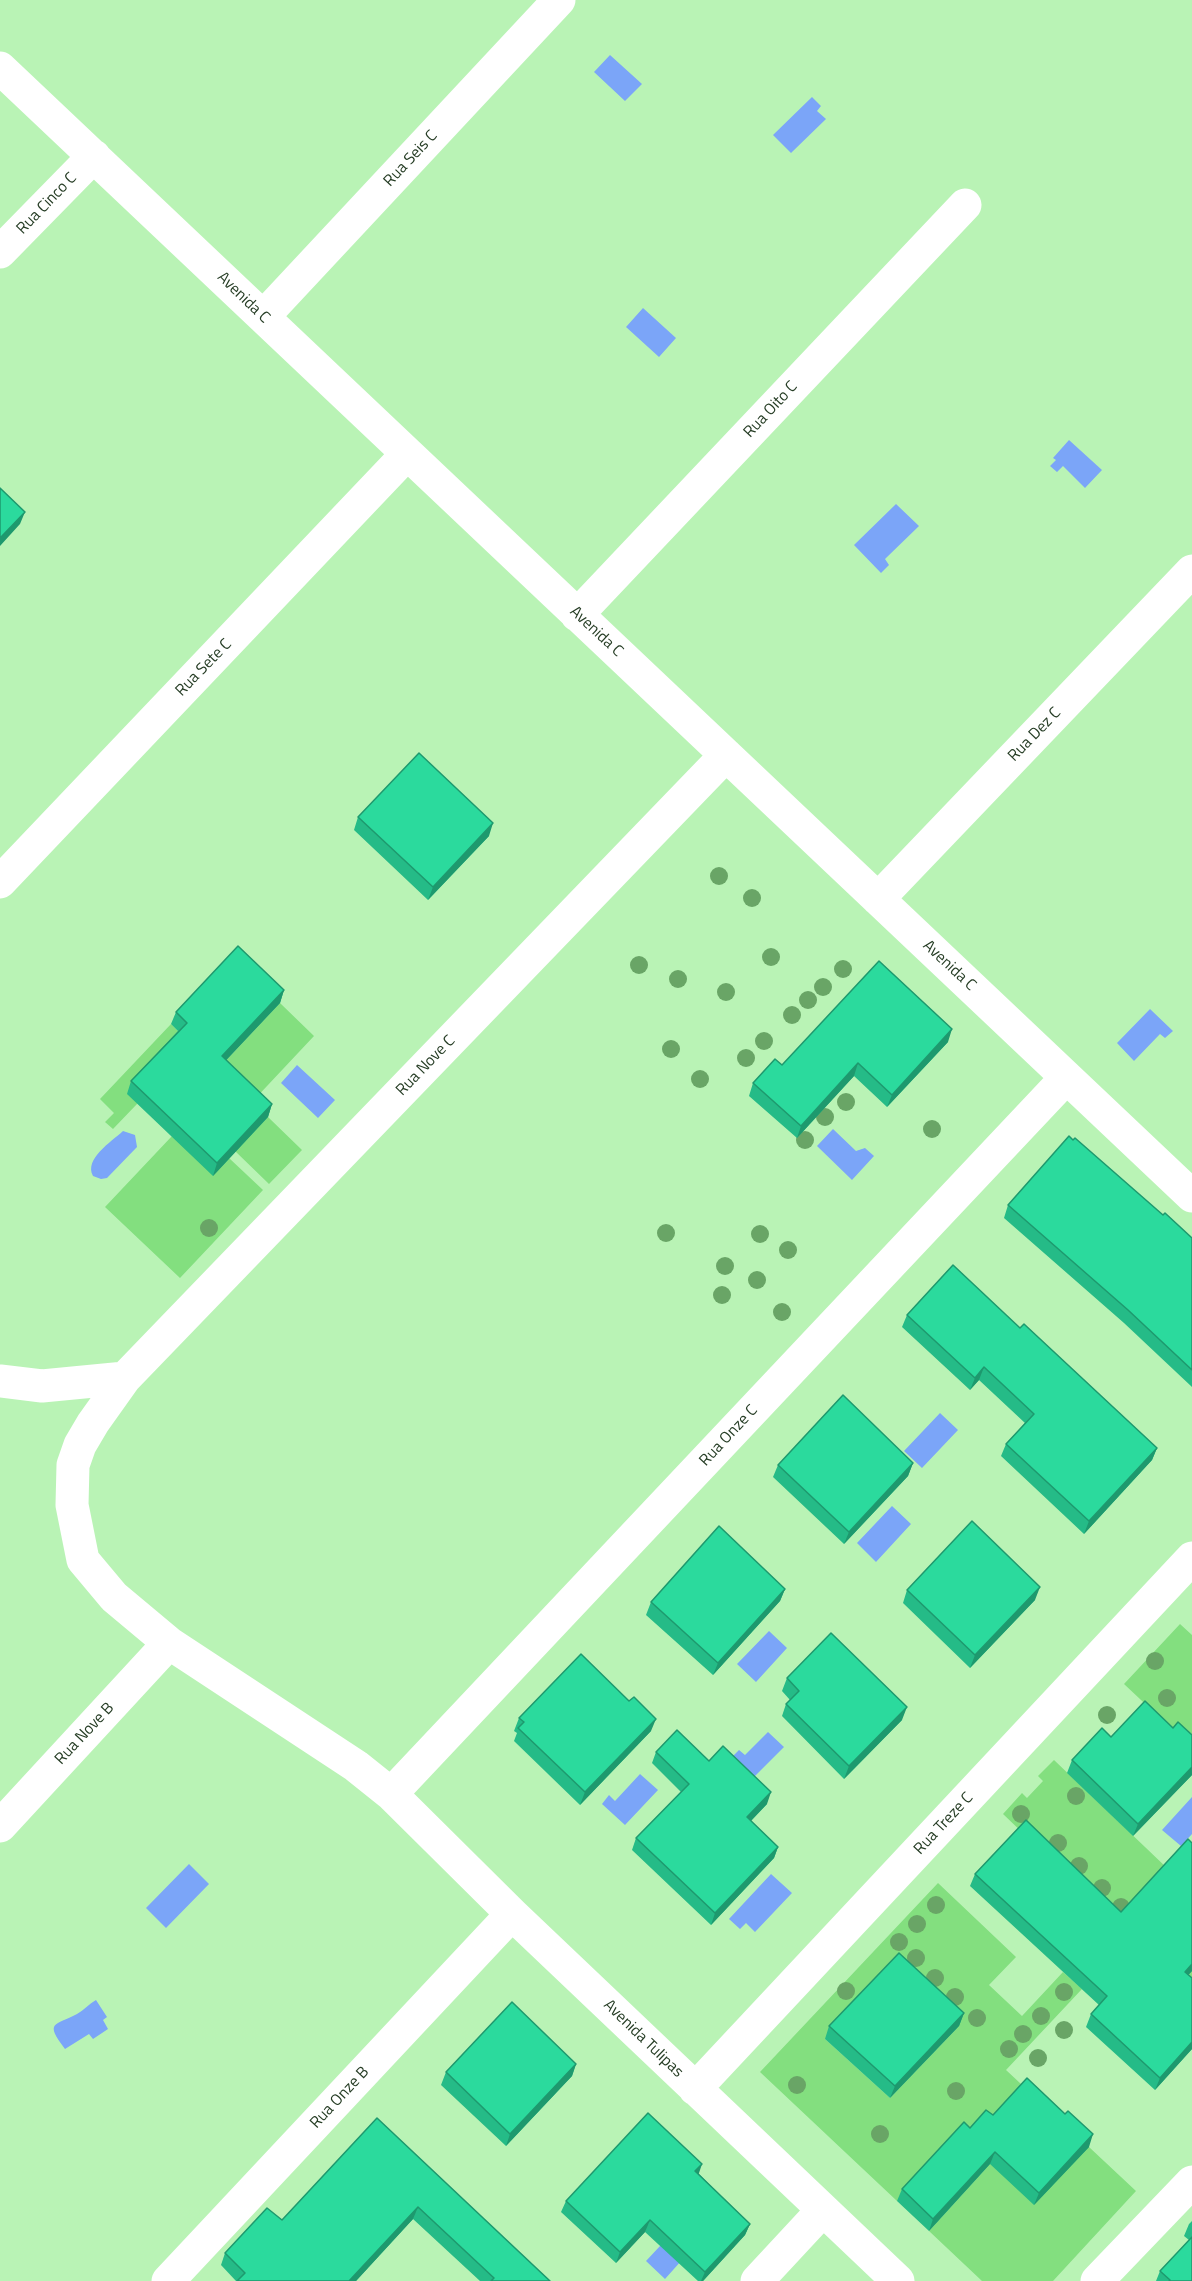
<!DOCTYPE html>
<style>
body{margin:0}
canvas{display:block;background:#b9f3b5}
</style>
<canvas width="1192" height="2281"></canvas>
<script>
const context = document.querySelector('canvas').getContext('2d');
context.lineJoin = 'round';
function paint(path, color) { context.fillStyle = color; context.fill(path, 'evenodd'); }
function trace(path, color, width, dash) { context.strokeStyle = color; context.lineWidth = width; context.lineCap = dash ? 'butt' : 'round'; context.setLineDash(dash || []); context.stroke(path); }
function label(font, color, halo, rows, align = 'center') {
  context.font = font + ' "Titillium Web",sans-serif'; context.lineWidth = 6; context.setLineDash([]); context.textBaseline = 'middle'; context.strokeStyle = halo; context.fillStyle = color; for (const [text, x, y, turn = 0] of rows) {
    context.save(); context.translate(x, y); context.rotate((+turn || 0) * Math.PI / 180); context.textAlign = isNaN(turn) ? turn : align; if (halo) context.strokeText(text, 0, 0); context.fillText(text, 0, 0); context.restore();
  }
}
paint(new Path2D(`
 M 280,1003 L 314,1036 L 252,1102 L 218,1069 Z
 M 171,1024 L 182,1035 L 137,1104 L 113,1129 L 105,1122 L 114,1113 L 100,1099 Z
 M 268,1117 L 302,1150 L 269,1184 L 235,1151 Z
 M 172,1136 L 229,1158 L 263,1190 L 180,1278 L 105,1207 Z
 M 1180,1624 L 1192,1635 L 1192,1748 L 1124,1684 Z
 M 1054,1760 L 1168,1869 L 1192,1971 L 1192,1995 L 1003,1814 L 1022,1793 L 1027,1798 L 1043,1781 L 1038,1776 Z
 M 938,1883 L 1016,1957 L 989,1985 L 1022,2016 L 1063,1972 L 1082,1989 L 1006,2070 L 1063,2123 L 897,2201 L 760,2072 ZM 959,2026 L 890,2098 L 825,2039 Z
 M 1089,2147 L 1136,2191 L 1053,2281 L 982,2281 L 929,2231 L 990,2164 Z`), '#83df7f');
paint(new Path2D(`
 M 610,55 L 642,84 L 625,101 L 594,72 Z
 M 812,97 L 821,106 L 817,111 L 826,119 L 791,153 L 773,135 Z
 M 643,308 L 676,338 L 659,357 L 626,327 Z
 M 1069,440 L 1102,470 L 1085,488 L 1063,466 L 1057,472 L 1050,466 L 1056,460 L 1053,458 Z
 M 896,504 L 919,526 L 885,559 L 889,565 L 881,573 L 854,545 Z
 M 1150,1009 L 1173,1031 L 1165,1038 L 1160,1034 L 1134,1061 L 1117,1043 Z
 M 297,1065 L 335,1100 L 318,1118 L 281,1083 Z
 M 833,1129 L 856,1151 L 865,1148 L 874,1156 L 852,1180 L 817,1146 Z
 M 123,1131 L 135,1135 L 137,1147 L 107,1178 L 101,1179 L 93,1176 C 84,1159 111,1142 123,1131 Z
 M 940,1413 L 958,1430 L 922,1468 L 904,1451 Z
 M 892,1506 L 911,1524 L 876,1562 L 857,1543 Z
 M 769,1631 L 787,1648 L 756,1682 L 737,1664 Z
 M 768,1732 L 784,1747 L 751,1780 L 730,1759 L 739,1750 L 745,1755 Z
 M 640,1774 L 658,1790 L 625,1825 L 602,1804 L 609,1795 L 615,1801 Z
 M 1192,1797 L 1192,1834 L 1181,1846 L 1162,1830 Z
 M 189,1864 L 209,1884 L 166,1928 L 146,1908 Z
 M 771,1874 L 792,1893 L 755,1932 L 746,1923 L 740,1929 L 729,1919 Z
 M 96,2000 L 107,2017 L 103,2020 L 108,2029 L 93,2039 L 89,2034 L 65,2049 C 44,2021 55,2026 77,2014 C 84,2010 89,2004 96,2000 Z
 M 688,2216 L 706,2233 L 665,2279 L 646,2261 Z`), '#7ba5f8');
trace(new Path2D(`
 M 0,68 L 1192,1196
 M 0,252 L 94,156
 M 263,317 L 559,0
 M 577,615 L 965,205
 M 0,882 L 407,454
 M 878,899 L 1192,571
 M 125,1378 L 726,755
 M 0,1381 L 42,1386 L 125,1378 L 93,1423 L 80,1445 L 73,1465 L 72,1505 L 83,1560 L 114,1597 L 169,1643 L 356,1766 L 391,1794 L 512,1914 L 898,2281
 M 391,1794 L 1066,1078
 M 0,1826 L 169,1643
 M 695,2089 L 1192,1558
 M 168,2281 L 512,1914
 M 757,2281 L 822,2211
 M 1097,2281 L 1192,2182`), '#fff', 33);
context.fillStyle = '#69a566';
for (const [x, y] of [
 [719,876],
 [752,898],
 [771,957],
 [639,965],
 [843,969],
 [678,979],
 [823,987],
 [726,992],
 [808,1000],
 [792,1015],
 [764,1041],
 [671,1049],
 [746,1058],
 [700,1079],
 [846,1102],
 [825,1117],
 [932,1129],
 [805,1140],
 [209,1228],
 [666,1233],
 [760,1234],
 [788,1250],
 [725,1266],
 [757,1280],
 [722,1295],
 [782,1312],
 [1155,1661],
 [1167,1698],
 [1107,1715],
 [1076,1796],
 [1021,1814],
 [1058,1843],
 [1079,1866],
 [1102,1888],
 [936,1905],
 [1121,1907],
 [917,1924],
 [899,1942],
 [916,1958],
 [935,1978],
 [846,1991],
 [1064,1992],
 [955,1997],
 [1041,2016],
 [977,2018],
 [1064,2030],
 [1023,2034],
 [1009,2049],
 [1038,2058],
 [797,2085],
 [956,2091],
 [880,2134]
]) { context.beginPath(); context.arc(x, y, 9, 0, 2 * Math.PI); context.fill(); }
paint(new Path2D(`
 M 358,817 L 489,836 L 428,900 L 354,830 Z
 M 284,990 L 280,1003 L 226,1060 L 272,1104 L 268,1117 L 213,1176 L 127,1094 L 131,1081 L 178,1031 L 171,1024 L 176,1012 Z
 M 948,1042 L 887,1107 L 854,1076 L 797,1138 L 749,1096 L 753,1083 L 782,1065 Z
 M 1008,1205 L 1163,1215 L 1192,1238 L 1192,1387 L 1124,1323 L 1004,1218 Z
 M 907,1315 L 1020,1328 L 1157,1448 L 1152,1460 L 1084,1534 L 1001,1456 L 1006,1444 L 1025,1423 L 979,1380 L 970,1390 L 902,1327 Z
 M 913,1463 L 908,1476 L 844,1544 L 773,1477 L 778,1465 Z
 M 785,1589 L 780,1601 L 713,1675 L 646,1615 L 651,1602 Z
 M 907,1590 L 1035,1600 L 970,1668 L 903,1603 Z
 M 787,1678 L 902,1720 L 844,1779 L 782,1716 L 786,1704 L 790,1700 L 782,1691 Z
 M 519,1718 L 651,1731 L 580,1805 L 514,1741 L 517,1733 L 514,1731 Z
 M 1173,1728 L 1192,1735 L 1192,1775 L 1133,1836 L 1067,1773 L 1072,1760 L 1111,1737 Z
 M 656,1752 L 709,1761 L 767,1804 L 751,1821 L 778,1847 L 774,1858 L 711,1925 L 632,1850 L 636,1838 L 681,1792 L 652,1763 Z
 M 1192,1843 L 1192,1971 L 1188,1975 L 1192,1978 L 1192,2049 L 1155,2090 L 1086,2027 L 1091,2014 L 1099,2005 L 970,1886 L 975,1874 L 1121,1912 Z
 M 964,2013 L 959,2026 L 890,2098 L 825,2039 L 829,2026 Z
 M 576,2064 L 572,2076 L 506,2146 L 441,2085 L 446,2072 Z
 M 993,2115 L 1089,2147 L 1034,2205 L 990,2164 L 929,2231 L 897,2201 L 902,2189 L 970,2128 Z
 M 377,2118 L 550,2281 L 480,2281 L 413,2219 L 356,2281 L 236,2281 L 221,2265 L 225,2253 L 282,2220 Z
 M 699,2174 L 750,2224 L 745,2235 L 703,2281 L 698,2281 L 645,2232 L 616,2263 L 561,2212 L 566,2201 Z
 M 1192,2221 L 1192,2281 L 1156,2281 L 1160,2271 L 1189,2240 L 1184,2236 L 1189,2224 Z`), '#25bb87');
paint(new Path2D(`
 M 25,512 L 20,524 L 0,546 L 0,538 Z
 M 493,823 L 489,836 L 428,900 L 433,887 Z
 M 284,990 L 280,1003 L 218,1069 L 222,1056 Z
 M 952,1029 L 948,1042 L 887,1107 L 892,1095 Z
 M 858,1063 L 854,1076 L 797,1138 L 801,1126 Z
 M 272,1104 L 268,1117 L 213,1176 L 217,1163 Z
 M 984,1367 L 979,1380 L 970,1390 L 975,1378 Z
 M 1157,1448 L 1152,1460 L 1084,1534 L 1089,1521 Z
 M 913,1463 L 908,1476 L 844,1544 L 849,1532 Z
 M 1040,1587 L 1035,1600 L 970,1668 L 975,1655 Z
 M 785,1589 L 780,1601 L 713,1675 L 718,1663 Z
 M 907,1707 L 902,1720 L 844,1779 L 849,1766 Z
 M 656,1719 L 651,1731 L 580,1805 L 585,1792 Z
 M 1192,1767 L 1192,1775 L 1133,1836 L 1138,1824 Z
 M 771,1792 L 767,1804 L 743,1829 L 747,1817 Z
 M 778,1847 L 774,1858 L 711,1925 L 715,1913 Z
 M 1192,1964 L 1192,1971 L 1180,1984 L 1185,1972 Z
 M 964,2013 L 959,2026 L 890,2098 L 895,2086 Z
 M 1192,2042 L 1192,2049 L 1155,2090 L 1160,2078 Z
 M 576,2064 L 572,2076 L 506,2146 L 510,2134 Z
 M 1093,2134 L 1089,2147 L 1034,2205 L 1039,2193 Z
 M 995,2152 L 990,2164 L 929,2231 L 933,2219 Z
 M 702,2164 L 698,2176 L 695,2171 Z
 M 418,2207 L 413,2219 L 356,2281 L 349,2281 Z
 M 650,2220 L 645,2232 L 616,2263 L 620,2252 Z
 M 750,2224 L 745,2235 L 703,2281 L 701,2281 L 705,2272 Z`), '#1e996e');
const building = new Path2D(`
 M 0,488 L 25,512 L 0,538 Z
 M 419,753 L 493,823 L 433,887 L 358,817 Z
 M 238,946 L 284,990 L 222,1056 L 272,1104 L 217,1163 L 131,1081 L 187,1023 L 176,1012 Z
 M 879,961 L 952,1029 L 892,1095 L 858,1063 L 801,1126 L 753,1083 L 775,1059 L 782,1065 Z
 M 1069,1136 L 1073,1140 L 1075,1138 L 1163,1215 L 1165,1213 L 1192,1238 L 1192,1370 L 1128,1310 L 1008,1205 Z
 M 953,1265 L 1020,1328 L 1024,1324 L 1157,1448 L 1089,1521 L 1006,1444 L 1034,1414 L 984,1367 L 975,1378 L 907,1315 Z
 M 843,1395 L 913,1463 L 849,1532 L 778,1465 Z
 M 972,1521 L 1040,1587 L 975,1655 L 907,1590 Z
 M 719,1526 L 785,1589 L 718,1663 L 651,1602 Z
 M 831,1633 L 907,1707 L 849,1766 L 786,1704 L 799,1691 L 787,1678 Z
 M 581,1654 L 629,1701 L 634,1697 L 656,1719 L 585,1792 L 518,1728 L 524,1722 L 519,1718 Z
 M 1145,1701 L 1173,1728 L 1178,1722 L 1192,1735 L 1192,1767 L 1138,1824 L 1072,1760 L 1102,1728 L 1111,1737 Z
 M 677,1730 L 709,1761 L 723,1746 L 771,1792 L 747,1817 L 778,1847 L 715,1913 L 636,1838 L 689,1784 L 656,1752 Z
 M 1026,1820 L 1121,1912 L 1188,1839 L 1192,1843 L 1192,1964 L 1185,1972 L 1192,1978 L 1192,2042 L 1160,2078 L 1091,2014 L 1107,1996 L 975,1874 Z
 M 899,1953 L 964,2013 L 895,2086 L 829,2026 Z
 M 512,2002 L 576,2064 L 510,2134 L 446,2072 Z
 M 1027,2078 L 1065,2114 L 1068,2111 L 1093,2134 L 1039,2193 L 995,2152 L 933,2219 L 902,2189 L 964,2122 L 970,2128 L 986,2110 L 993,2115 Z
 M 648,2113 L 702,2164 L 695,2171 L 750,2224 L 705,2272 L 650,2220 L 620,2252 L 566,2201 Z
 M 377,2118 L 550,2281 L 491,2281 L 494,2278 L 418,2207 L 349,2281 L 237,2281 L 245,2273 L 225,2253 L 267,2208 L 282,2220 Z
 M 1192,2237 L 1192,2281 L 1169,2281 L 1170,2280 L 1160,2271 Z`);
paint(building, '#2bda9d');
trace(building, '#1e996e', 1.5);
label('16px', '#263d25', '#fff', [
 ["Rua Seis C",411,159,-47],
 ["Rua Cinco C",47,204,-46],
 ["Avenida C",243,298,44],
 ["Rua Oito C",771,410,-47],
 ["Avenida C",596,632,43],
 ["Rua Sete C",204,668,-46],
 ["Rua Dez C",1035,735,-46],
 ["Avenida C",949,966,43],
 ["Rua Nove C",426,1066,-46],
 ["Rua Onze C",729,1436,-47],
 ["Rua Nove B",85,1734,-47],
 ["Rua Treze C",944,1824,-47],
 ["Avenida Tulipas",643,2039,44],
 ["Rua Onze B",340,2098,-47]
]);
</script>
